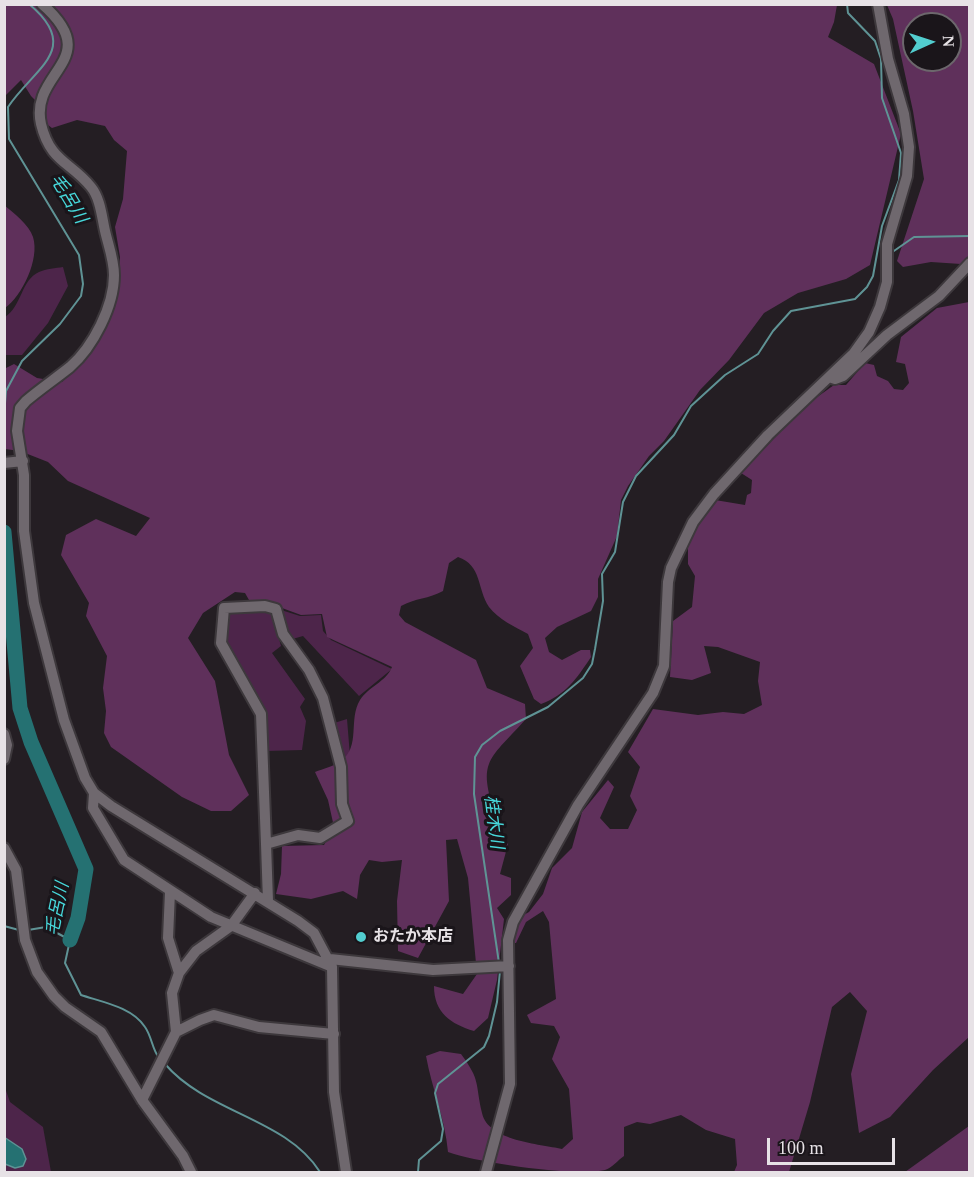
<!DOCTYPE html>
<meta charset="utf-8">
<style>
body{margin:0}
#map{position:relative;width:974px;height:1177px;overflow:hidden;background:#241e23;font-family:"Times New Roman",serif}
canvas{display:block}
.frame{position:absolute;inset:0;border:6px solid #e7e2e6;pointer-events:none}
.north{position:absolute;left:902px;top:12px;width:60px;height:60px;box-sizing:border-box;background:#1a151a;border:2px solid #6c676c;border-radius:50%;rotate:87deg;font-size:16px;font-weight:700;line-height:24px;text-align:center;color:#e7e2e6}
.north::after{content:'';display:block;margin:auto;width:21px;height:27px;background:#52cdcf;clip-path:polygon(50% 0,100% 100%,50% 72%,0 100%)}
.scale{position:absolute;left:767px;top:1138px;width:128px;height:27px;box-sizing:border-box;border:3px solid #e7e2e6;border-top:0;padding-left:8px;font-size:18px;line-height:21px;white-space:nowrap;color:#e7e2e6;-webkit-text-stroke:4px #1a151a;paint-order:stroke}
</style>
<div id="map">
<canvas width="974" height="1177"></canvas>
<div class="frame"></div>
<div class="north">N</div>
<div class="scale">100 m</div>
</div>
<script>
const context = document.querySelector('canvas').getContext('2d');
context.lineJoin = 'round';
function paint(path, color) { context.fillStyle = color; context.fill(path, 'evenodd'); }
function trace(path, color, width, dash) { context.strokeStyle = color; context.lineWidth = width; context.lineCap = dash ? 'butt' : 'round'; context.setLineDash(dash || []); context.stroke(path); }
function label(font, color, halo, rows, align = 'center') {
  context.font = font + ' "Times New Roman","Noto Sans JP",serif'; context.lineWidth = 6; context.setLineDash([]); context.textBaseline = 'middle'; context.strokeStyle = halo; context.fillStyle = color; for (const [text, x, y, turn = 0] of rows) {
    context.save(); context.translate(x, y); context.rotate((+turn || 0) * Math.PI / 180); context.textAlign = isNaN(turn) ? turn : align; if (halo) context.strokeText(text, 0, 0); context.fillText(text, 0, 0); context.restore();
  }
}
paint(new Path2D(`
 M 63,267 L 68,286 L 48,323 L 22,355 L 5,355 L 5,317 C 22,306 21,280 39,272 C 46,269 56,268 63,267 Z
 M 265,609 L 272,613 L 281,646 L 272,653 L 305,699 L 300,707 L 306,721 L 302,750 L 266,751 L 265,713 L 224,642 L 226,611 Z
 M 278,609 L 300,616 L 321,615 L 323,631 L 331,640 L 392,669 L 359,696 L 303,636 L 289,640 Z
 M 347,719 L 350,756 L 341,759 L 331,724 Z
 M 4,1085 L 10,1102 L 43,1127 L 51,1172 L 5,1172 Z`), '#4d254a');
paint(new Path2D(`
 M 5,4 L 837,5 L 834,22 L 828,37 L 874,64 L 901,134 L 870,265 L 846,279 L 798,293 L 764,313 L 729,360 L 700,390 L 664,441 L 649,456 L 628,486 L 621,500 L 617,536 L 598,579 L 598,597 L 591,611 L 557,627 L 545,638 L 549,652 L 562,660 L 581,650 L 590,650 L 591,657 C 577,678 566,695 541,704 L 534,699 L 520,666 L 533,648 L 528,634 C 515,627 498,619 489,607 C 477,589 482,565 458,557 L 449,563 L 443,591 C 429,599 415,598 401,606 L 399,615 L 405,622 L 476,660 L 487,688 L 525,704 L 526,719 C 485,764 478,760 497,822 L 494,828 L 508,844 L 500,874 L 511,878 L 511,895 L 497,908 L 504,919 L 497,980 L 488,1018 L 474,1031 C 451,1024 434,1013 434,986 L 463,994 L 477,974 L 468,878 L 457,839 L 446,840 L 449,901 L 418,958 L 398,951 L 397,901 L 402,860 L 382,862 L 369,860 L 360,875 L 357,899 L 343,891 L 311,899 L 276,894 L 281,874 L 282,846 L 324,845 L 334,827 L 328,800 L 315,772 C 323,769 334,766 341,761 C 361,746 348,720 360,700 C 368,687 386,682 392,667 L 327,637 L 322,614 L 301,615 L 263,601 L 249,600 L 245,593 L 235,592 L 203,613 L 188,638 L 215,681 L 229,755 L 249,795 L 231,811 L 211,811 L 182,797 L 111,747 L 104,733 L 106,711 L 103,688 L 107,656 L 86,616 L 89,603 L 61,555 L 66,535 L 96,519 L 136,536 L 150,518 L 68,481 L 48,462 L 20,451 L 5,449 L 4,369 L 14,364 L 37,378 L 62,382 L 88,354 L 117,294 L 120,257 L 115,227 L 123,199 L 127,151 L 114,140 L 105,126 L 77,120 L 52,128 L 45,123 L 45,110 L 31,96 L 21,80 L 5,96 Z
 M 887,5 L 969,5 L 970,260 L 961,264 L 931,262 L 903,267 L 897,261 L 924,179 L 913,111 L 893,19 ZM 914,24 L 950,24 L 950,60 L 914,60 Z
 M 4,205 C 14,213 29,225 33,237 C 40,259 22,296 5,308 Z
 M 969,302 L 969,1037 L 933,1070 L 890,1117 L 859,1133 L 851,1074 L 867,1011 L 850,992 L 832,1007 L 810,1102 L 789,1172 L 734,1172 L 737,1165 L 735,1139 L 706,1130 L 681,1115 L 650,1124 L 637,1122 L 624,1127 L 624,1156 C 618,1160 612,1168 605,1170 C 576,1177 479,1163 448,1152 C 445,1118 432,1089 426,1056 L 440,1051 L 461,1054 C 481,1081 475,1083 482,1113 C 488,1141 540,1144 562,1149 L 573,1139 L 569,1089 L 552,1059 L 560,1037 L 554,1026 L 531,1023 L 527,1015 L 556,999 L 549,922 L 543,911 L 526,922 L 516,943 L 511,943 L 520,917 L 529,912 L 543,894 L 552,868 L 572,848 L 582,812 L 608,780 L 614,787 L 600,818 L 610,829 L 628,829 L 637,810 L 630,796 L 640,767 L 628,752 L 653,709 L 698,715 L 723,712 L 744,714 L 762,705 L 758,681 L 760,662 L 718,647 L 704,646 L 711,673 L 692,680 L 670,677 L 673,621 L 692,607 L 695,576 L 688,564 L 688,541 L 715,500 L 745,505 L 747,495 L 751,493 L 752,480 L 741,473 L 806,405 L 834,385 L 846,385 L 865,363 L 874,365 L 877,376 L 888,381 L 894,389 L 903,390 L 909,383 L 905,364 L 896,362 L 901,337 L 937,308 Z
 M 969,1126 L 969,1172 L 905,1172 Z`), '#5f305b');
const water = new Path2D(`
 M 4,1137 L 22,1149 L 26,1159 L 23,1166 L 15,1168 L 5,1164 Z`);
paint(water, '#257172');
trace(water, '#5f9395', 1.5);
trace(new Path2D(`
 M 891,253 L 914,237 L 970,236
 M 4,416 L 6,391 L 22,361 L 60,324 L 81,296 L 83,284 L 79,255 L 9,139 L 8,107 C 34,68 83,49 29,4
 M 4,926 L 19,930
 M 28,930 L 46,927 L 70,940 L 65,963 L 81,995 C 102,1002 132,1007 145,1027 C 152,1037 152,1049 159,1058
 M 499,963 L 474,794 L 475,757 L 482,745 L 500,731 L 548,707 L 583,678 L 592,664 L 595,649 L 603,601 L 602,574 L 615,552 L 623,502 L 636,476 L 674,435 L 691,406 L 725,375 L 758,354 L 773,331 L 791,311 L 855,299 L 867,287 L 873,276 L 882,226 L 899,180 L 901,153 L 882,98 L 881,59 L 875,41 L 848,13 L 847,4
 M 165,1064 C 207,1113 286,1118 320,1172
 M 418,1172 L 419,1160 L 441,1141 L 443,1129 L 435,1093 L 438,1084 L 484,1047 L 489,1036 L 497,1002 L 500,971`), '#5f9395', 2);
trace(new Path2D(`
 M 4,532 L 20,708 L 31,742 L 86,869 L 78,918 L 70,940`), '#257172', 15);
const street = new Path2D(`
 M 42,4 C 106,60 29,71 41,124 C 50,162 71,162 91,187 C 101,199 102,220 106,235 C 109,247 114,261 114,275 C 114,306 93,347 70,367 C 55,379 40,389 26,401 L 20,408 L 17,431 L 24,475 L 24,531 L 34,603 L 64,720 L 85,778 L 94,793 L 111,806 L 298,921 L 314,933 L 332,967 L 334,1092 L 346,1172
 M 829,377 L 835,379 L 843,376 L 887,335 L 939,296 L 970,263
 M 4,463 L 23,461
 M 265,606 L 276,609 L 283,634 L 309,670 L 323,698 L 341,767 L 342,804 L 348,821 L 320,838 L 298,835 L 266,844 L 261,714 L 221,643 L 224,608 Z
 M 4,734 L 7,745 L 4,759
 M 94,793 L 93,808 L 124,860 L 211,917 L 332,967
 M 266,844 L 268,901
 M 4,848 L 16,870 L 25,940 L 37,972 L 54,996 L 65,1007 L 101,1032 L 142,1100 L 183,1156 L 191,1172
 M 170,892 L 168,938 L 179,973
 M 330,959 L 433,970 L 509,966
 M 176,1032 L 172,993 L 179,973 L 196,951 L 231,926 L 255,893
 M 142,1100 L 176,1032 L 200,1020 L 214,1015 L 259,1027 L 334,1034
 M 486,1172 L 510,1084 L 508,940 L 513,922 L 578,805 L 653,693 L 664,666 L 668,582 L 671,568 L 693,522 L 714,494 L 768,435 L 854,353 L 869,332 L 880,307 L 887,282 L 887,244 L 907,176 L 909,147 L 904,114 L 888,59 L 878,4`);
trace(street, '#3d383c', 14);
trace(street, '#6f686e', 10);
for (const [x, y, r, color] of [
 [361,937,6,"#52cdcf"]
]) { const dot = new Path2D(); dot.arc(x, y, r, 0, 2 * Math.PI); context.fillStyle = color; context.fill(dot); trace(dot, '#1a151a', 2); }
label('bold 16px', '#e7e2e6', '#1a151a', [
 ["おたか本店",373,937]
], 'left');
label('italic 18px', '#47d8db', '#1a151a', [
 ["毛呂川",68,199,59],
 ["桂木川",493,822,83],
 ["毛呂川",58,909,-78]
]);
</script>
